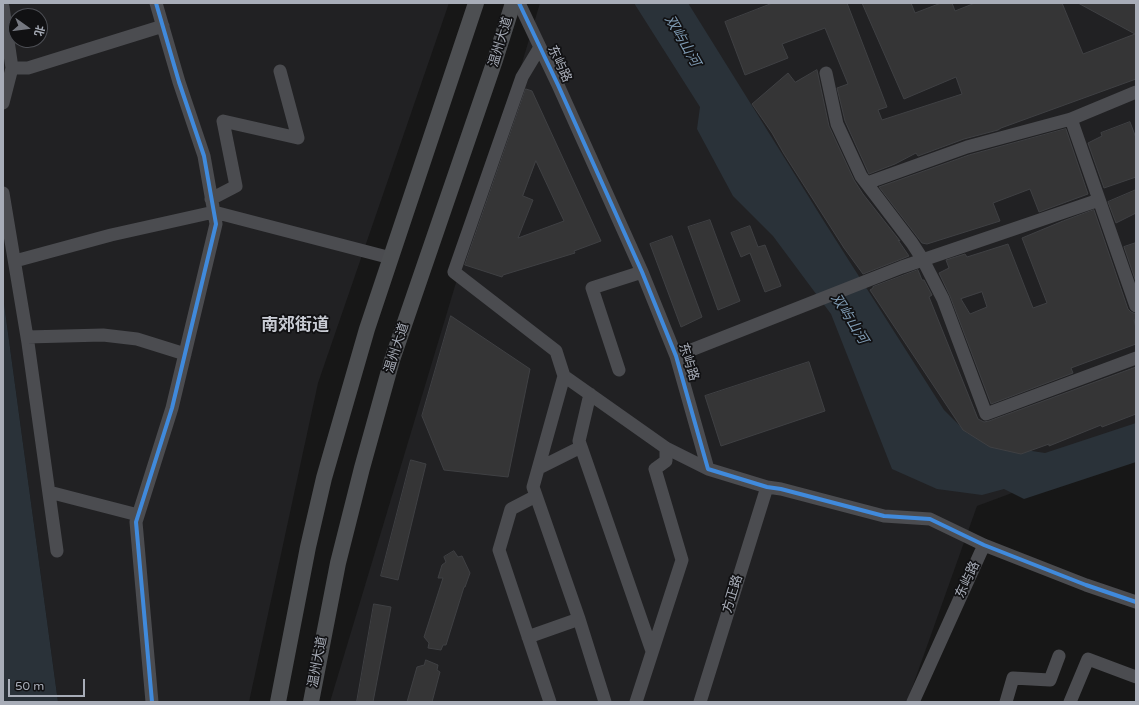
<!DOCTYPE html>
<meta charset="utf-8">
<style>
body{margin:0}
#map{position:relative;width:1139px;height:705px;overflow:hidden;background:#171717;font-family:"Varela Round","Noto Sans SC",sans-serif}
canvas{display:block}
.frame{position:absolute;inset:0;border:4px solid #a8adb8;pointer-events:none}
.north{position:absolute;left:8px;top:8px;width:40px;height:40px;box-sizing:border-box;background:#111113;border:1px solid #4d4f55;border-radius:50%;rotate:104deg;font-size:11px;font-weight:700;line-height:16px;text-align:center;color:#a8adb8}
.north::after{content:'';display:block;margin:auto;width:14px;height:18px;background:#757880;clip-path:polygon(50% 0,100% 100%,50% 72%,0 100%)}
.scale{position:absolute;left:8px;top:679px;width:77px;height:18px;box-sizing:border-box;border:2px solid #a8adb8;border-top:0;padding-left:5px;font-size:12px;line-height:14px;white-space:nowrap;color:#a8adb8;-webkit-text-stroke:3px #111113;paint-order:stroke}
</style>
<div id="map">
<canvas width="1139" height="705"></canvas>
<div class="frame"></div>
<div class="north">北</div>
<div class="scale">50 m</div>
</div>
<script>
const context = document.querySelector('canvas').getContext('2d');
context.lineJoin = 'round';
function paint(path, color) { context.fillStyle = color; context.fill(path, 'evenodd'); }
function trace(path, color, width, dash) { context.strokeStyle = color; context.lineWidth = width; context.lineCap = dash ? 'butt' : 'round'; context.setLineDash(dash || []); context.stroke(path); }
function label(font, color, halo, rows, align = 'center') {
  context.font = font + ' "Varela Round","Noto Sans SC",sans-serif'; context.lineWidth = 3.5; context.setLineDash([]); context.textBaseline = 'middle'; context.strokeStyle = halo; context.fillStyle = color; for (const [text, x, y, turn = 0] of rows) {
    context.save(); context.translate(x, y); context.rotate((+turn || 0) * Math.PI / 180); context.textAlign = isNaN(turn) ? turn : align; if (halo) context.strokeText(text, 0, 0); context.fillText(text, 0, 0); context.restore();
  }
}
paint(new Path2D(`
 M 3,3 L 449,3 L 318,383 L 249,702 L 58,702 L 3,296 ZM 16,16 L 40,16 L 40,40 L 16,40 Z
 M 540,3 L 1136,3 L 1136,447 L 977,506 L 907,702 L 330,702 Z`), '#212123');
paint(new Path2D(`
 M 634,3 L 688,3 L 825,223 L 944,410 L 967,433 L 1006,447 L 1045,453 L 1136,423 L 1136,462 L 1024,499 L 1004,489 L 982,495 L 937,489 L 892,469 L 831,314 L 773,236 L 733,196 L 697,129 L 700,107 Z
 M 3,296 L 58,702 L 3,702 Z`), '#2a3239');
const building = new Path2D(`
 M 773,3 L 847,3 L 887,107 L 878,110 L 882,120 L 962,94 L 956,77 L 904,99 L 862,3 L 911,3 L 915,13 L 941,3 L 952,3 L 955,11 L 975,3 L 1062,3 L 1083,54 L 1135,34 L 1078,3 L 1136,3 L 1136,79 L 1001,128 L 998,130 L 964,139 L 918,156 L 916,153 L 895,164 L 869,174 L 845,121 L 837,88 L 848,84 L 825,28 L 782,44 L 788,58 L 745,75 L 725,22 Z
 M 817,70 L 829,126 L 854,180 L 863,194 L 900,241 L 898,240 L 909,256 L 863,274 L 844,248 L 784,154 L 772,133 L 752,104 L 788,73 L 795,82 Z
 M 526,89 L 532,91 L 601,241 L 574,251 L 575,253 L 503,275 L 502,277 L 465,265 ZM 536,161 L 564,221 L 518,238 L 533,200 L 523,196 Z
 M 1130,122 L 1136,138 L 1136,177 L 1104,188 L 1088,143 L 1102,136 L 1101,133 Z
 M 1066,129 L 1088,194 L 1039,212 L 1030,189 L 993,203 L 1000,221 L 927,244 L 922,243 L 879,187 L 969,155 Z
 M 1136,190 L 1136,213 L 1116,223 L 1108,202 Z
 M 1094,210 L 1128,309 L 1131,312 L 1136,314 L 1136,320 L 1134,320 L 1136,328 L 1136,344 L 1071,368 L 1073,373 L 991,404 L 950,296 L 939,273 L 949,268 L 946,260 L 965,254 L 967,257 L 1008,244 L 1033,308 L 1047,303 L 1022,238 L 1063,221 ZM 982,292 L 987,307 L 970,314 L 961,299 Z
 M 710,220 L 740,301 L 718,310 L 688,227 Z
 M 750,226 L 758,247 L 765,245 L 781,286 L 765,292 L 750,253 L 741,257 L 731,233 Z
 M 672,236 L 702,317 L 681,327 L 650,244 Z
 M 1136,243 L 1136,282 L 1124,247 Z
 M 918,270 L 922,280 L 924,280 L 932,295 L 929,297 L 978,419 L 984,422 L 989,421 L 1136,367 L 1136,414 L 1102,427 L 1101,425 L 1049,446 L 1049,444 L 1021,454 L 990,447 L 963,430 L 870,290 L 873,288 L 873,287 Z
 M 451,316 L 530,369 L 508,477 L 444,470 L 422,416 Z
 M 809,362 L 825,411 L 721,446 L 705,396 Z
 M 411,460 L 426,464 L 398,580 L 381,576 Z
 M 454,551 L 458,557 L 462,556 L 470,573 L 465,587 L 464,587 L 446,645 L 443,645 L 441,650 L 428,648 L 429,643 L 424,637 L 443,578 L 438,578 L 442,565 L 446,562 L 444,557 Z
 M 374,604 L 391,607 L 373,702 L 357,702 Z
 M 426,660 L 438,665 L 437,670 L 440,672 L 432,702 L 407,702 L 417,667 L 424,665 Z`);
paint(building, '#353536');
trace(building, '#3f4043', 1);
trace(new Path2D(`
 M 519,3 L 558,85 L 642,272 L 676,356 L 708,469 L 767,487 L 781,489 L 884,516 L 930,519 L 984,545 L 1086,585 L 1136,602
 M 3,7 L 12,68 L 3,103
 M 540,47 L 522,77 L 454,272 L 556,351 L 564,376 L 666,448 L 708,469
 M 12,68 L 28,68 L 163,26
 M 826,73 L 837,124 L 861,176 L 912,243 L 923,260 L 943,299 L 986,414 L 1136,358
 M 1071,119 L 1136,306
 M 867,183 L 967,147 L 1071,119 L 1136,92
 M 3,193 L 28,343 L 57,551
 M 211,199 L 236,186 L 223,121 L 298,138 L 280,71
 M 15,261 L 111,235 L 214,212 L 391,258
 M 27,337 L 103,335 L 137,339 L 185,354
 M 676,356 L 902,267 L 1099,200
 M 619,370 L 592,288 L 642,272
 M 564,376 L 533,487 L 579,619 L 605,702
 M 590,394 L 579,441 L 652,651
 M 539,468 L 581,447
 M 49,492 L 138,515
 M 536,496 L 511,509 L 499,550 L 550,702
 M 528,637 L 579,619
 M 152,702 L 136,522 L 172,408 L 216,224 L 204,156 L 179,82 L 156,3
 M 636,702 L 682,560 L 655,469 L 666,461 L 666,448
 M 700,702 L 767,487
 M 913,702 L 984,545
 M 1006,702 L 1013,678 L 1050,680 L 1059,656
 M 1070,702 L 1088,659 L 1136,677`), '#4b4c50', 13);
trace(new Path2D(`
 M 278,702 L 308,547 L 324,478 L 367,329 L 476,3
 M 311,702 L 338,563 L 362,468 L 392,360 L 494,63 L 513,3`), '#4d4f52', 16);
trace(new Path2D(`
 M 519,3 L 558,85 L 642,272 L 676,356 L 708,469 L 767,487 L 781,489 L 884,516 L 930,519 L 984,545 L 1086,585 L 1136,602
 M 152,702 L 136,522 L 172,408 L 216,224 L 204,156 L 179,82 L 156,3`), '#408adc', 4);
label('13px', '#a8adb8', '#111113', [
 ["温州大道",501,42,-73],
 ["东屿路",559,64,65],
 ["温州大道",397,348,-72],
 ["东屿路",688,362,72],
 ["东屿路",968,580,-65],
 ["方正路",733,594,-73],
 ["温州大道",318,662,-79]
]);
label('italic 14px', '#7f9bb3', '#111113', [
 ["双屿山河",682,41,60],
 ["双屿山河",849,319,58]
]);
label('bold 17px', '#c9ccd4', '#111113', [
 ["南郊街道",295,326]
]);
</script>
